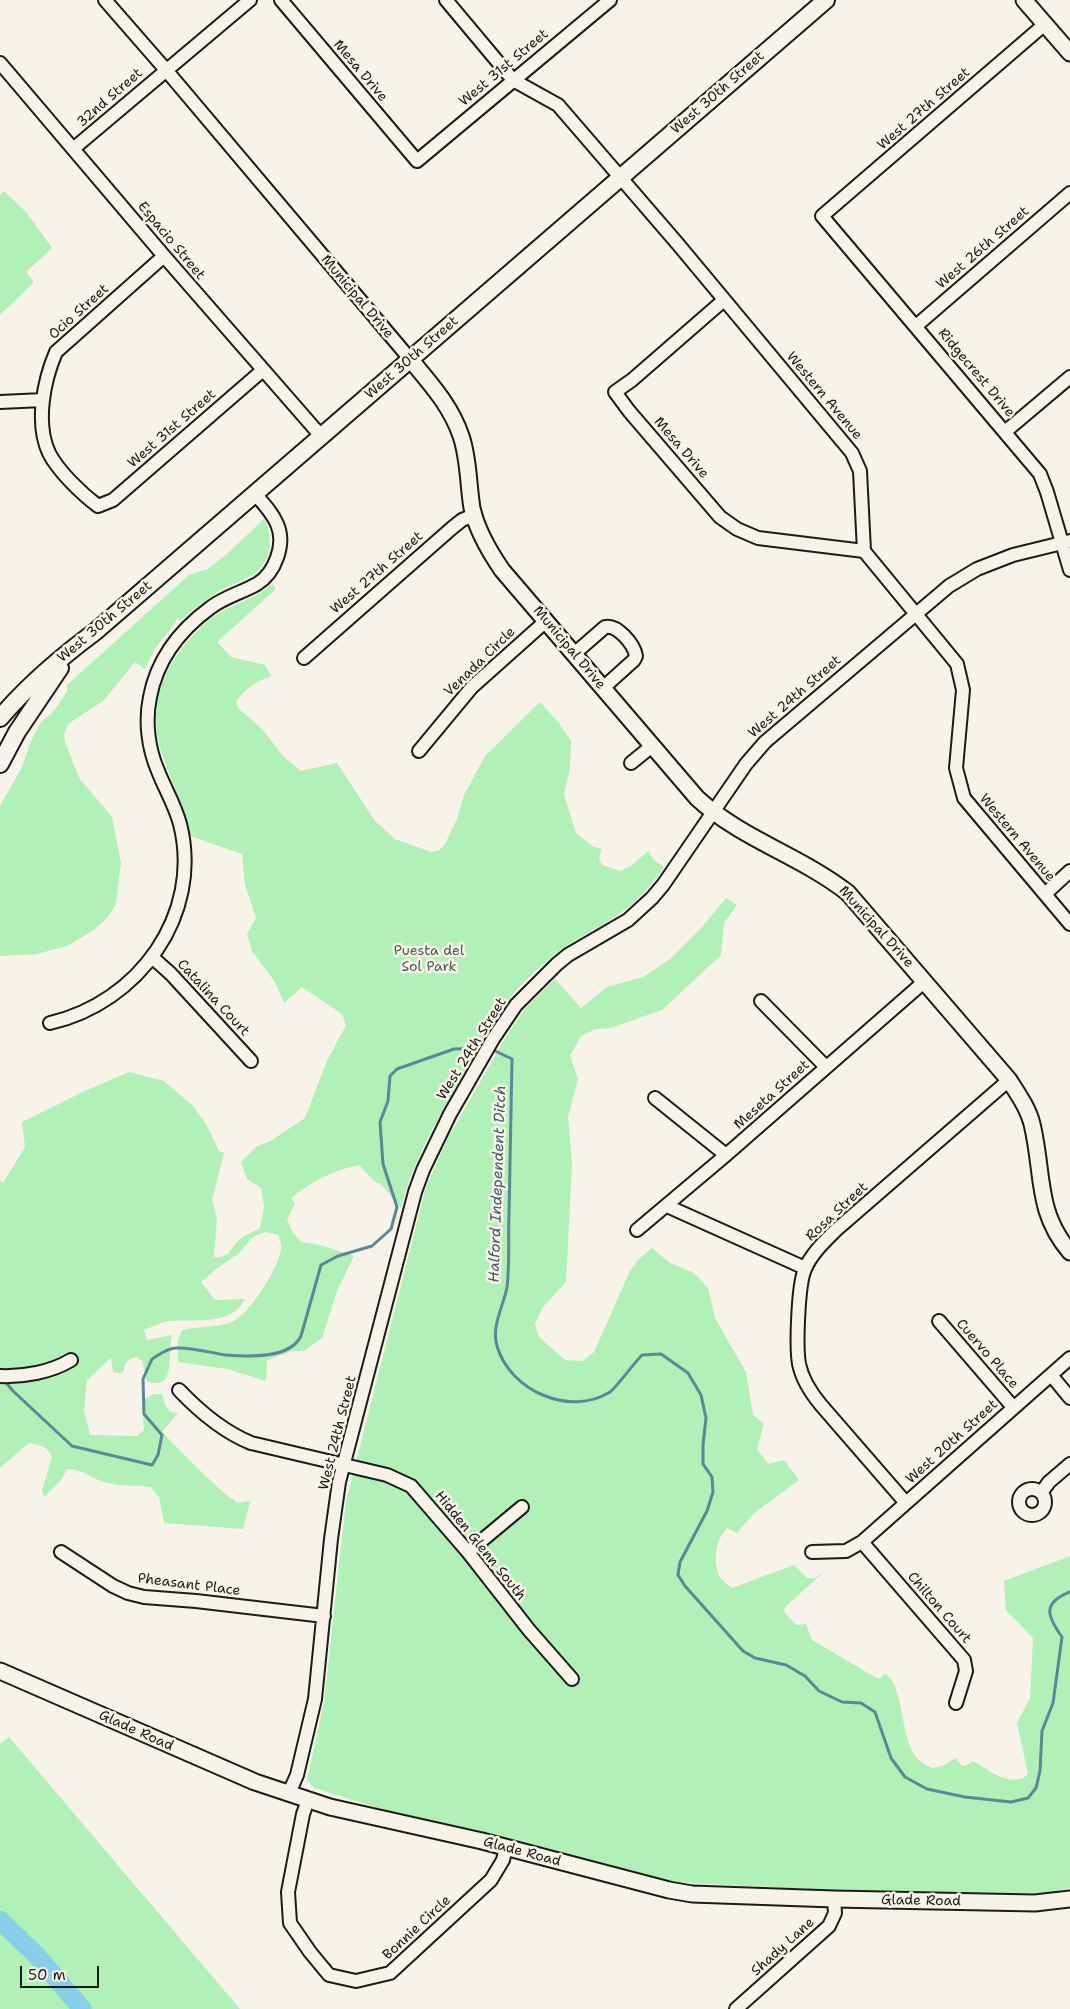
<!DOCTYPE html>
<style>
body{margin:0}
#map{position:relative;width:1070px;height:2009px;overflow:hidden;background:#f7f3e8;font-family:"Shantell Sans",sans-serif}
canvas{display:block}
.scale{position:absolute;left:20px;top:1966px;width:79px;height:22px;box-sizing:border-box;border:2px solid #1c1c1c;border-top:0;padding-left:6px;font-size:15px;line-height:18px;white-space:nowrap;color:#1c1c1c;-webkit-text-stroke:4px #f7f3e8;paint-order:stroke}
</style>
<div id="map">
<canvas width="1070" height="2009"></canvas>
<div class="scale">50 m</div>
</div>
<script>
const context = document.querySelector('canvas').getContext('2d');
context.lineJoin = 'round';
function paint(path, color) { context.fillStyle = color; context.fill(path, 'evenodd'); }
function trace(path, color, width, dash) { context.strokeStyle = color; context.lineWidth = width; context.lineCap = dash ? 'butt' : 'round'; context.setLineDash(dash || []); context.stroke(path); }
function label(font, color, halo, rows, align = 'center') {
  context.font = font + ' "Shantell Sans",sans-serif'; context.lineWidth = 5; context.setLineDash([]); context.textBaseline = 'middle'; context.strokeStyle = halo; context.fillStyle = color; for (const [text, x, y, turn = 0] of rows) {
    context.save(); context.translate(x, y); context.rotate((+turn || 0) * Math.PI / 180); context.textAlign = isNaN(turn) ? turn : align; if (halo) context.strokeText(text, 0, 0); context.fillText(text, 0, 0); context.restore();
  }
}
paint(new Path2D(`
 M 4,191 L 27,213 L 52,248 L 26,272 L 34,282 L 0,315 L 0,195 Z
 M 264,519 C 275,540 271,567 247,578 C 238,583 228,585 219,591 C 205,600 192,610 180,621 L 177,617 L 175,623 L 154,650 L 145,669 L 135,662 L 103,701 L 68,724 L 64,735 L 65,742 L 79,778 L 112,817 L 121,863 L 116,904 L 108,917 L 94,930 L 67,946 L 37,954 L 0,956 L 0,806 L 22,767 L 31,741 L 41,722 L 54,711 L 67,691 L 67,685 L 189,575 L 208,569 L 229,552 Z
 M 272,584 L 276,589 L 217,642 L 231,657 L 265,665 L 271,676 C 256,682 246,688 236,701 L 238,708 L 263,730 L 283,756 L 301,771 L 337,763 L 375,821 L 395,839 L 431,852 L 438,851 L 444,846 L 457,819 L 464,795 L 485,756 L 540,702 L 559,723 L 571,741 L 570,768 L 564,795 L 576,833 L 592,846 L 602,849 L 599,859 L 602,865 L 620,871 L 631,866 L 648,851 L 654,860 L 664,867 C 651,885 638,901 619,914 C 599,928 575,938 555,954 C 538,969 520,984 507,1002 C 487,1029 472,1059 456,1087 C 433,1126 412,1164 401,1208 L 380,1183 L 376,1183 L 359,1165 C 333,1170 311,1182 291,1198 L 295,1204 L 287,1219 L 292,1231 L 301,1242 L 320,1245 L 354,1256 L 337,1291 L 322,1338 L 304,1351 L 293,1351 L 267,1360 L 266,1381 L 227,1369 L 178,1362 L 178,1340 L 182,1330 C 198,1326 216,1328 232,1322 C 250,1314 277,1270 281,1250 C 282,1245 280,1240 278,1235 L 266,1232 L 259,1234 L 251,1239 L 238,1254 L 220,1266 L 201,1282 L 215,1300 L 245,1299 C 231,1326 196,1319 170,1321 C 161,1322 152,1327 144,1330 L 147,1340 L 172,1335 C 167,1352 177,1393 147,1381 L 142,1361 L 137,1357 C 127,1358 125,1363 123,1372 L 120,1373 L 113,1372 L 111,1358 L 87,1380 L 84,1411 L 90,1435 L 137,1436 L 144,1430 L 142,1401 L 154,1394 L 162,1394 L 165,1404 L 170,1412 L 178,1413 L 162,1432 L 192,1463 L 225,1494 L 238,1503 L 250,1501 L 243,1529 L 164,1523 L 159,1497 L 151,1487 C 136,1485 119,1487 104,1482 C 91,1478 81,1468 67,1469 L 62,1479 L 44,1497 L 42,1490 L 52,1457 C 48,1446 39,1445 29,1443 L 0,1468 L 0,1180 L 3,1183 L 25,1147 L 22,1122 L 87,1090 L 129,1072 L 164,1081 L 193,1106 L 206,1124 L 219,1151 L 224,1153 L 212,1200 L 217,1218 L 214,1257 C 231,1258 229,1249 239,1240 C 244,1235 254,1232 260,1228 L 264,1207 L 261,1188 L 247,1179 L 241,1162 L 257,1146 L 269,1142 L 305,1118 L 327,1061 L 346,1025 L 342,1014 L 302,987 L 284,1003 L 275,982 L 252,951 L 247,934 L 256,918 L 245,885 L 242,854 L 190,836 C 186,808 172,784 163,757 C 144,704 166,657 207,622 C 226,605 253,601 272,584 Z
 M 726,898 L 737,905 L 724,923 L 721,955 L 662,1010 L 611,1028 L 596,1029 L 581,1036 L 570,1056 L 578,1079 L 568,1117 L 572,1163 L 566,1282 L 542,1308 L 535,1324 L 539,1337 L 565,1360 L 583,1361 L 594,1352 L 630,1271 L 639,1259 L 652,1248 L 670,1263 L 694,1273 L 708,1288 L 715,1318 L 746,1372 L 753,1415 L 764,1424 L 757,1449 L 768,1464 L 784,1460 L 799,1480 L 753,1514 L 737,1533 L 727,1528 C 716,1540 713,1557 718,1573 C 720,1579 727,1584 732,1588 L 794,1565 L 807,1578 L 815,1578 L 824,1572 L 785,1607 L 784,1612 L 796,1625 L 806,1624 L 812,1640 L 873,1676 L 879,1679 L 885,1674 C 904,1683 900,1738 916,1757 C 920,1762 926,1765 932,1768 L 942,1766 L 956,1758 L 961,1765 L 965,1766 L 973,1761 C 987,1769 1013,1790 1028,1774 L 1017,1723 L 1030,1698 L 1033,1638 L 1006,1610 L 1004,1581 L 1070,1556 L 1070,1888 L 1032,1896 L 827,1890 L 687,1883 L 664,1880 L 480,1831 L 388,1811 L 314,1788 L 307,1780 L 324,1702 L 346,1501 L 426,1187 L 447,1140 L 507,1035 L 525,1009 L 555,979 L 581,1008 L 607,987 L 643,977 L 670,959 L 703,926 Z
 M 9,1737 L 240,2009 L 86,2009 L 43,1958 L 0,1916 L 0,1744 Z
 M 0,1924 L 34,1958 L 73,2009 L 0,2009 Z`), '#b1f0b7');
trace(new Path2D(`
 M 491,1049 L 512,1059 C 511,1111 510,1163 509,1215 C 508,1238 510,1263 507,1287 C 504,1305 491,1326 497,1346 C 510,1391 570,1417 610,1392 C 616,1388 634,1363 642,1355 L 661,1354 L 688,1373 L 701,1395 L 706,1418 L 703,1445 L 703,1464 L 712,1477 L 713,1492 L 707,1511 L 680,1562 L 678,1575 L 685,1586 L 743,1651 L 755,1658 L 786,1665 L 805,1676 L 819,1691 L 842,1702 L 861,1703 L 875,1712 L 891,1758 L 905,1777 L 927,1789 L 965,1797 L 1011,1802 L 1028,1798 L 1036,1788 L 1040,1771 L 1042,1731 L 1053,1703 L 1062,1637 C 1047,1616 1042,1603 1070,1592
 M 4,1380 L 13,1391 L 72,1446 L 152,1465 L 158,1455 L 162,1435 L 144,1414 L 143,1379 L 152,1359 C 159,1355 167,1348 176,1348 C 192,1347 210,1353 226,1355 C 249,1357 290,1359 301,1336 L 321,1265 L 338,1256 L 372,1246 L 391,1229 L 397,1207 L 383,1164 L 380,1122 L 388,1101 L 390,1076 L 397,1069 L 454,1049 L 484,1048`), '#5d8797', 3);
trace(new Path2D(`
 M 0,1920 L 37,1956 L 82,2009`), '#88cfe9', 19);
const minor = new Path2D(`
 M 105,0 L 166,70 L 410,359
 M 281,0 L 417,161 L 610,0
 M 446,0 L 513,80 L 558,105 L 677,243 L 852,453 L 860,471 L 864,551 L 957,664 L 963,690 L 956,768 L 964,798 L 1070,924
 M 1045,24 L 822,216 L 1040,474 L 1047,492 L 1070,570
 M 0,63 L 164,256 L 321,436
 M 73,149 L 250,0
 M 164,256 L 56,352 C 44,380 35,423 49,453 C 58,471 82,494 98,506 L 113,500 L 263,370
 M 724,300 L 632,380 L 615,392 L 629,411 L 720,517 L 737,529 L 758,538 L 864,551
 M 916,326 L 1070,193
 M 0,402 L 43,400
 M 1006,431 L 1070,377
 M 574,654 L 605,627 C 617,624 634,644 636,656 L 634,660 L 603,688
 M 304,658 L 452,528 L 462,520 L 474,515
 M 419,751 L 472,687 L 546,621
 M 631,763 L 652,746
 M 1045,894 L 1070,871
 M 152,957 L 171,974 L 251,1061
 M 761,1001 L 826,1067
 M 50,1023 C 138,1003 203,915 180,824 C 175,805 165,789 158,771 C 148,748 145,721 150,697 C 157,660 180,630 210,608 C 224,597 241,593 257,584 C 275,573 286,544 277,524 C 272,512 263,503 254,493
 M 655,1098 L 726,1155
 M 667,1206 L 805,1268
 M 637,1230 L 726,1155 L 925,981
 M 939,1321 L 1013,1407
 M 1051,1375 L 1070,1398
 M 0,1376 C 24,1377 51,1372 71,1360
 M 179,1390 C 199,1411 224,1432 251,1443 L 387,1475 L 411,1486 L 468,1552 L 529,1630 L 572,1679
 M1019 1502a13 13 0 1 1 26 0a13 13 0 1 1-26 0Z
 M 1041,1493 L 1049,1482 L 1070,1464
 M 906,1503 L 821,1405 C 811,1393 802,1379 799,1364 C 796,1347 798,1284 805,1269 C 811,1254 825,1241 836,1230 L 1009,1080
 M 862,1542 L 964,1660 L 966,1671 L 956,1703
 M 61,1552 L 113,1586 L 128,1593 L 144,1597 L 196,1601 L 324,1616
 M 468,1552 L 522,1507
 M 812,1552 L 846,1551 L 862,1542 L 1070,1358
 M 289,1793 L 297,1775 L 315,1699 L 331,1539 L 339,1482 L 415,1192 L 423,1170 L 450,1114 L 493,1039 L 516,1005 L 557,964 L 568,955 L 628,920 L 652,898 L 663,885 L 746,764 L 765,742 L 949,586 L 977,569 L 1013,555 L 1070,541
 M 308,1800 L 303,1814 L 288,1892 L 290,1923 L 310,1952 L 329,1975 L 356,1981 L 390,1973 L 491,1880 L 503,1860 L 506,1847
 M 736,2009 L 829,1926 L 835,1913 L 834,1899`);
const tertiary = new Path2D(`
 M 1024,0 L 1070,53
 M 410,359 C 430,383 451,406 461,436 C 469,459 468,484 472,508 C 477,531 489,551 502,570 L 697,798 C 741,839 801,856 848,893 L 1009,1080 C 1018,1094 1028,1108 1032,1124 C 1044,1173 1035,1211 1070,1252
 M 0,1671 L 255,1782 L 330,1807 L 482,1841 L 669,1890 L 692,1894 L 834,1899 L 1035,1903 L 1070,1899`);
const secondary = new Path2D(`
 M 0,718 C 28,685 61,657 96,631 L 826,0
 M 0,764 L 17,732 L 60,668`);
trace(minor, '#1c1c1c', 16);
trace(tertiary, '#1c1c1c', 19);
trace(secondary, '#1c1c1c', 20);
trace(minor, '#f7f3e8', 12);
trace(tertiary, '#f7f3e8', 15);
trace(secondary, '#f7f3e8', 16);
label('14px', '#1c1c1c', '#f7f3e8', [
 ["West 31st Street",504,68,-40],
 ["Mesa Drive",360,71,50],
 ["West 30th Street",718,93,-41],
 ["32nd Street",110,98,-41],
 ["West 27th Street",924,109,-41],
 ["Espacio Street",171,241,50],
 ["West 26th Street",983,248,-41],
 ["Municipal Drive",357,297,50],
 ["Ocio Street",79,312,-42],
 ["West 30th Street",412,358,-41],
 ["Ridgecrest Drive",976,373,50],
 ["Western Avenue",824,396,50],
 ["West 31st Street",172,429,-41],
 ["Mesa Drive",681,448,49],
 ["West 27th Street",377,573,-41],
 ["West 30th Street",105,622,-40],
 ["Municipal Drive",569,648,50],
 ["Venada Circle",480,662,-44],
 ["West 24th Street",795,697,-41],
 ["Western Avenue",1017,838,50],
 ["Municipal Drive",876,927,48],
 ["Catalina Court",213,998,47],
 ["West 24th Street",472,1049,-58],
 ["Meseta Street",772,1095,-42],
 ["Rosa Street",837,1212,-43],
 ["Cuervo Place",987,1354,49],
 ["West 24th Street",338,1433,-76],
 ["West 20th Street",952,1442,-42],
 ["Hidden Glenn South",480,1546,51],
 ["Pheasant Place",189,1585,7],
 ["Chilton Court",939,1608,49],
 ["Glade Road",136,1731,24],
 ["Glade Road",522,1852,15],
 ["Glade Road",921,1901,1],
 ["Bonnie Circle",417,1928,-43],
 ["Shady Lane",783,1947,-42]
]);
label('14px', '#495c4a', '#f7f3e8', [
 ["Puesta del",429,951],
 ["Sol Park",429,967]
]);
label('italic 15px', '#425b64', '#f7f3e8', [
 ["Halford Independent Ditch",498,1184,-88]
]);
</script>
